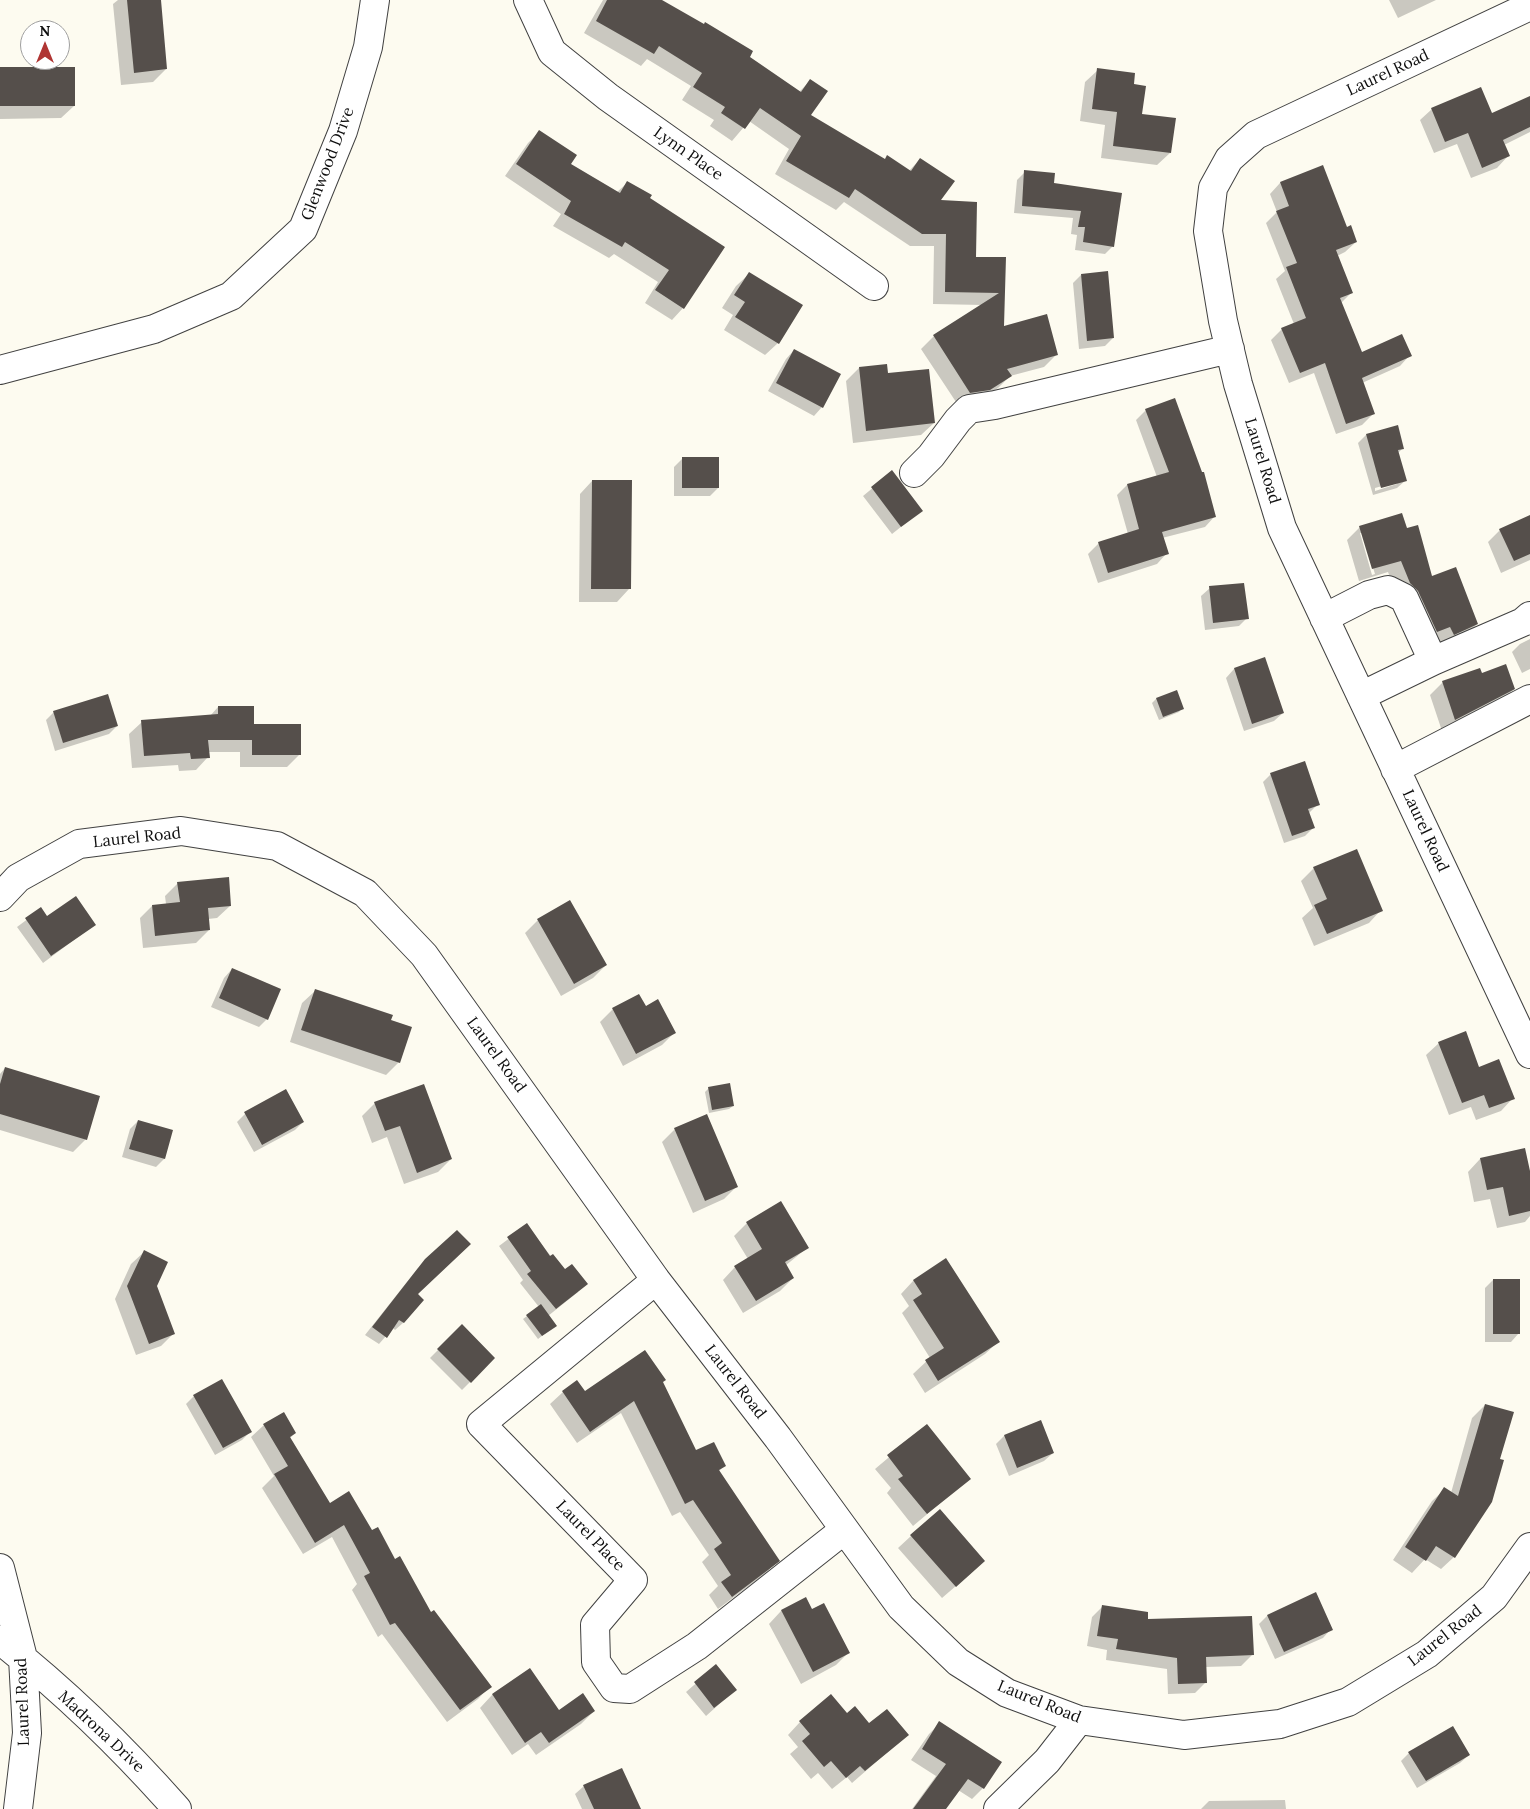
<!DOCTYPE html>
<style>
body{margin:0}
#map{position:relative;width:1530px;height:1809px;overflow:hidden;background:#fdfbf0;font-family:Lora,serif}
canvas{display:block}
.north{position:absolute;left:20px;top:20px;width:50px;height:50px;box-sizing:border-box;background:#fff;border:1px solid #9f9f9f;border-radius:50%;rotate:0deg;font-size:14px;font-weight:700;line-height:20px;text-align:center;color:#0e0e0e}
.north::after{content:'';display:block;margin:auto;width:18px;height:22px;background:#b03533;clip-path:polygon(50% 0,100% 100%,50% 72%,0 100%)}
</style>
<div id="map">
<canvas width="1530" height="1809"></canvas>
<div class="north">N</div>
</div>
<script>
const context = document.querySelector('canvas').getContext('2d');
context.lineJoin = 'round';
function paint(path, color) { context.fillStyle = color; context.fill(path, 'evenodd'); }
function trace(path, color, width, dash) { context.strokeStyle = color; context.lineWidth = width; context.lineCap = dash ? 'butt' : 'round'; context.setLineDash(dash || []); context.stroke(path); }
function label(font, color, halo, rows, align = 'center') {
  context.font = font + ' Lora,serif'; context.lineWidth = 5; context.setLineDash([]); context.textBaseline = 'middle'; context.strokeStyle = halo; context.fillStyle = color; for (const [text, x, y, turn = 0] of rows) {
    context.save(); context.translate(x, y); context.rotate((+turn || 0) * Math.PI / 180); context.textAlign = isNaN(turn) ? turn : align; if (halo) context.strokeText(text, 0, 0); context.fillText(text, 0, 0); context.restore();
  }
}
paint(new Path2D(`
 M 118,0 L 159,0 L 166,69 L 153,82 L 121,85 L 113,4 Z
 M 603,0 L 660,0 L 799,92 L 810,81 L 809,116 L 884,160 L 909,171 L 920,159 L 939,202 L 974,258 L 1004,259 L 1003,328 L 1057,354 L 1044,367 L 1010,376 L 998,388 L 977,402 L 958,405 L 921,349 L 934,336 L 983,305 L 933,304 L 934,246 L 910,246 L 844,202 L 836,210 L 775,174 L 789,149 L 749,121 L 732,141 L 710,126 L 714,120 L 682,100 L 691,86 L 647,59 L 641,66 L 584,33 Z
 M 1389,0 L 1436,0 L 1398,18 Z
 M 0,68 L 74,106 L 61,118 L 0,119 Z
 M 1098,70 L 1132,85 L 1141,115 L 1170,153 L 1157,165 L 1101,158 L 1105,125 L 1080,121 L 1085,82 Z
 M 1530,97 L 1530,132 L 1504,145 L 1508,156 L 1497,168 L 1471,178 L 1457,144 L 1434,153 L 1420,120 L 1432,109 L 1492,115 Z
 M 540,131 L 570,165 L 617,192 L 627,183 L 649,199 L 683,308 L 672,320 L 645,303 L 658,282 L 614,254 L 609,258 L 553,226 L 561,214 L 505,176 L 528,143 Z
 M 1322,167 L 1346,228 L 1356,242 L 1345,252 L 1337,256 L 1351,293 L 1341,303 L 1362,354 L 1410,355 L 1400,366 L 1362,383 L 1373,414 L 1362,425 L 1336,434 L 1314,373 L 1289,383 L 1271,340 L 1282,329 L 1294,324 L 1276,279 L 1285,271 L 1266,223 L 1277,212 L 1270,194 L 1280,183 Z
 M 1025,172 L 1053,184 L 1120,194 L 1113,246 L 1105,254 L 1075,250 L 1077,235 L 1071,234 L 1073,218 L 1014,213 L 1017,180 Z
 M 749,274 L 778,343 L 765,355 L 724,330 L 733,315 L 722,308 L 736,286 Z
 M 1081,275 L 1113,338 L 1105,346 L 1079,349 L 1073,283 Z
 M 794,350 L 822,407 L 814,416 L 768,391 L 786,359 Z
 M 886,366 L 886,375 L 934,423 L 921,435 L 853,443 L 846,381 L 859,368 Z
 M 1146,410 L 1215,516 L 1205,527 L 1162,538 L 1167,553 L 1157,564 L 1098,583 L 1088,554 L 1099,543 L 1128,534 L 1117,495 L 1127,485 L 1157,477 L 1136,420 Z
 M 1366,435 L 1403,448 L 1398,453 L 1406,480 L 1397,488 L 1373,495 L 1358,443 ZM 1397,482 L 1397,484 L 1375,491 L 1375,488 Z
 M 682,459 L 718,488 L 710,496 L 674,496 L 674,467 Z
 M 892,472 L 921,511 L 892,534 L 863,496 Z
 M 592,481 L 629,589 L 617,602 L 579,602 L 580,494 Z
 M 1530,516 L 1530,560 L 1501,573 L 1488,542 L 1500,530 Z
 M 1360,527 L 1406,530 L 1431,578 L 1477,624 L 1464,637 L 1441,647 L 1438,638 L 1424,644 L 1397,596 L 1388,572 L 1359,581 L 1347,540 ZM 1360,533 L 1362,533 L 1375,574 L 1372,575 Z
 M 1210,588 L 1247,618 L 1239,626 L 1205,630 L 1201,596 Z
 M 1530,639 L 1530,669 L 1522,673 L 1512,652 L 1520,644 Z
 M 1265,659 L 1283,713 L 1274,721 L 1244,731 L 1226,678 L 1234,669 Z
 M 1481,674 L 1514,689 L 1501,702 L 1442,731 L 1430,695 L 1443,682 Z
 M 1176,692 L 1182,708 L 1179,712 L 1159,720 L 1152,703 L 1156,699 Z
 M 218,707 L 300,754 L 287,767 L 240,767 L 240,752 L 208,752 L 208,757 L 196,770 L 179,771 L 178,765 L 132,768 L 129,734 L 142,722 L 210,716 Z
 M 54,712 L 117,726 L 109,734 L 55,751 L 46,720 Z
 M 1271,774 L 1318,804 L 1309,813 L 1313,828 L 1305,836 L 1284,843 L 1263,782 Z
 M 1314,868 L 1381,910 L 1369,923 L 1314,946 L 1302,918 L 1313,908 L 1301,881 Z
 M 178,883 L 230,906 L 217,918 L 208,919 L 209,930 L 196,943 L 143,948 L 140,918 L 152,906 L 166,904 L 165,896 Z
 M 569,902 L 606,965 L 593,978 L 561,996 L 525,933 L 538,920 Z
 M 41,909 L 47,918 L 94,925 L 43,963 L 17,927 Z
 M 232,969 L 267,1019 L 259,1027 L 211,1007 L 224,978 Z
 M 315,991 L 390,1021 L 399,1062 L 386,1075 L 290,1042 L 302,1003 Z
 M 645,1007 L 674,1033 L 662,1045 L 623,1066 L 600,1022 L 613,1009 Z
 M 1439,1043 L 1513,1098 L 1501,1111 L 1476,1120 L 1471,1107 L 1449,1115 L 1426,1055 Z
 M 5,1068 L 86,1139 L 73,1152 L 0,1130 L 0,1074 Z
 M 709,1088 L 733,1106 L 729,1109 L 709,1113 L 705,1092 Z
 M 375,1103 L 451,1159 L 438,1172 L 404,1184 L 387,1137 L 372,1143 L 362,1116 Z
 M 245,1114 L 303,1122 L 295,1130 L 254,1152 L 237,1122 Z
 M 138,1121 L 172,1131 L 164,1159 L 156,1167 L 122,1157 L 130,1129 Z
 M 675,1129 L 737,1186 L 724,1199 L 693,1213 L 662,1142 Z
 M 1524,1150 L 1530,1176 L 1530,1216 L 1525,1222 L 1497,1228 L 1490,1199 L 1474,1202 L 1468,1172 L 1480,1159 Z
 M 747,1223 L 807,1248 L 785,1266 L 793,1278 L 780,1291 L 743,1313 L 723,1280 L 735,1267 L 748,1259 L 734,1236 Z
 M 527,1225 L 578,1292 L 548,1316 L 551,1329 L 538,1339 L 523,1319 L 539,1307 L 520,1283 L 523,1280 L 499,1246 Z
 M 144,1252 L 174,1333 L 161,1346 L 136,1355 L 115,1299 L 131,1264 Z
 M 946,1260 L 998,1342 L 985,1354 L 925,1393 L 913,1374 L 930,1358 L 902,1313 L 909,1306 L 901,1294 L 913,1281 Z
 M 418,1268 L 416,1295 L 422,1300 L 403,1323 L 395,1330 L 393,1328 L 379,1344 L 365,1335 Z
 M 1493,1280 L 1519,1333 L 1511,1342 L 1485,1342 L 1485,1288 Z
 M 462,1326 L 494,1358 L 462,1390 L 430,1358 Z
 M 661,1382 L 696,1452 L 724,1466 L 719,1471 L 778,1560 L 766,1573 L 718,1609 L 709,1595 L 718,1586 L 702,1562 L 709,1555 L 680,1512 L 672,1516 L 621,1413 L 577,1443 L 550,1404 L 563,1392 L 585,1393 Z
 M 194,1396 L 250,1432 L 242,1440 L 215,1455 L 186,1404 Z
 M 1485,1405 L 1454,1557 L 1441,1569 L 1425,1559 L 1412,1573 L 1393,1560 L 1432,1501 L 1445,1489 L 1451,1493 L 1472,1418 Z
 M 283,1413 L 295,1433 L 290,1438 L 329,1504 L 372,1532 L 430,1614 L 490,1686 L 478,1699 L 447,1722 L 382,1634 L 378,1637 L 352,1590 L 357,1584 L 332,1537 L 303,1554 L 262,1488 L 274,1476 L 251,1437 L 264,1425 Z
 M 1040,1421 L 1053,1453 L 1044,1461 L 1009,1476 L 996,1444 L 1004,1436 Z
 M 926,1426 L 969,1479 L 913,1526 L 887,1493 L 891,1488 L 875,1469 Z
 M 911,1536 L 971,1573 L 942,1598 L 898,1548 Z
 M 805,1599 L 812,1611 L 848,1653 L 836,1665 L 801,1684 L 769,1624 L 781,1611 Z
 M 1103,1606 L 1146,1620 L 1252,1655 L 1241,1666 L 1205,1667 L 1206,1682 L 1195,1693 L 1168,1694 L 1167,1669 L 1106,1660 L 1107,1650 L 1087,1646 L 1092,1617 Z
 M 1267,1616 L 1331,1629 L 1323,1638 L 1275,1659 L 1259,1624 Z
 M 716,1666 L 735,1690 L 706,1716 L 686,1692 Z
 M 530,1670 L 558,1711 L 594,1711 L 581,1724 L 536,1755 L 528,1744 L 512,1755 L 480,1708 L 492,1695 Z
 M 847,1715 L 869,1725 L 907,1735 L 852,1783 L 847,1777 L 832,1789 L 818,1773 L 811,1779 L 790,1754 L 798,1747 L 788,1735 L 800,1722 Z
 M 940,1723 L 983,1788 L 972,1799 L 958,1790 L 945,1809 L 912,1809 L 936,1776 L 911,1760 L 929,1734 Z
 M 1409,1753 L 1469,1755 L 1460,1763 L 1417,1788 L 1401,1761 Z
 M 584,1786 L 634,1809 L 582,1809 L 575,1794 Z
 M 1285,1800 L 1286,1809 L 1201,1809 L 1209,1801 Z`), '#0003');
paint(new Path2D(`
 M 127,0 L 161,0 L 167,69 L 134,73 Z
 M 607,0 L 662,0 L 704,24 L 705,22 L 753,51 L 750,57 L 801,92 L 810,79 L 828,91 L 811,115 L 885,159 L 887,155 L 911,171 L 920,158 L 955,181 L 941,200 L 977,202 L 976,257 L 1006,257 L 1004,326 L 1047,314 L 1058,355 L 1007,369 L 1012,376 L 990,390 L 970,393 L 933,335 L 999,293 L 945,292 L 946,234 L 922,234 L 855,189 L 849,198 L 786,161 L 801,136 L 760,108 L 745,129 L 721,113 L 725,107 L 693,87 L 702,73 L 659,46 L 654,54 L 596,21 Z
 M 0,67 L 75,67 L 75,106 L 0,106 Z
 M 1097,68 L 1135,73 L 1134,84 L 1146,86 L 1142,114 L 1176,118 L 1171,153 L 1113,146 L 1117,112 L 1092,109 Z
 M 1481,87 L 1492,113 L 1530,96 L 1530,127 L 1503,140 L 1510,156 L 1482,168 L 1468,133 L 1445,142 L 1431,108 Z
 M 539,130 L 577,155 L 571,164 L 620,193 L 627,181 L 652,195 L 650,198 L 725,247 L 684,309 L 655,290 L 669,270 L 625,242 L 622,247 L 564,214 L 571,201 L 516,164 Z
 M 1323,165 L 1347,227 L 1351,225 L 1357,242 L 1336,250 L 1353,293 L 1340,298 L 1362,352 L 1402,334 L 1412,356 L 1362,378 L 1375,414 L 1346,424 L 1325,363 L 1300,373 L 1281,328 L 1306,318 L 1286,267 L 1297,263 L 1276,211 L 1289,206 L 1280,182 Z
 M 1024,170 L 1055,173 L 1054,183 L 1122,193 L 1114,247 L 1083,242 L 1085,227 L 1078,227 L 1081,211 L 1022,206 Z
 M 1108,271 L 1114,338 L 1087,341 L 1081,274 Z
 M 749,272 L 803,305 L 779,344 L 735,317 L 745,302 L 734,295 Z
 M 794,349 L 841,374 L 823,408 L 776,383 Z
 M 887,364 L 888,373 L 929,369 L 935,423 L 866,431 L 859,367 Z
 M 1175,398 L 1202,472 L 1204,472 L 1216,517 L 1162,532 L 1169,554 L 1108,573 L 1098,542 L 1139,529 L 1127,484 L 1169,472 L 1145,409 Z
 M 1398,425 L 1404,449 L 1398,450 L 1407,481 L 1381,488 L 1366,434 Z
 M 682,457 L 719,457 L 719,488 L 682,488 Z
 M 892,470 L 923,511 L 901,527 L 871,487 Z
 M 592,480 L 632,480 L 631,589 L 591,589 Z
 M 1402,513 L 1407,528 L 1418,525 L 1432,576 L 1456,567 L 1478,624 L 1454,635 L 1450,627 L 1437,632 L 1418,591 L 1410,583 L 1401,561 L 1372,569 L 1359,526 Z
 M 1530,515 L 1530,554 L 1514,561 L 1499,529 Z
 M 1244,583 L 1249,619 L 1213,623 L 1209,586 Z
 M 1265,657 L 1284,713 L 1252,724 L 1234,668 Z
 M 1506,664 L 1515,689 L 1455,720 L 1442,681 L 1480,668 L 1482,673 Z
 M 1177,690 L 1184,709 L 1163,717 L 1156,698 Z
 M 108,694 L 118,726 L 63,743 L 53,711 Z
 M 218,706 L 254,706 L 254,724 L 301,724 L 301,755 L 252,755 L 252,740 L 208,740 L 210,758 L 191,759 L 190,753 L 144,756 L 141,720 L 218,714 Z
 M 1305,761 L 1320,805 L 1308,809 L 1315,828 L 1292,836 L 1270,773 Z
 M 1357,849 L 1383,911 L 1327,934 L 1314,905 L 1327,899 L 1313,867 Z
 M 229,877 L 231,906 L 208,908 L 210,930 L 155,936 L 152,905 L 180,902 L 177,882 Z
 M 76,896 L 96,925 L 51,956 L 25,918 L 41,907 L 47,916 Z
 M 570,900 L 607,965 L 574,984 L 537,919 Z
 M 232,968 L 281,989 L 268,1020 L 219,998 Z
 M 315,989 L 393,1015 L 391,1020 L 412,1027 L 400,1063 L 301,1030 Z
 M 639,994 L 646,1006 L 658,999 L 676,1033 L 636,1054 L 612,1008 Z
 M 1466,1031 L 1479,1067 L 1499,1059 L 1515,1099 L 1489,1108 L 1484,1095 L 1462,1103 L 1438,1042 Z
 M 5,1067 L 100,1096 L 87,1140 L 0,1114 L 0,1084 Z
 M 730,1083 L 734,1106 L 712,1110 L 708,1087 Z
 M 424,1084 L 452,1159 L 417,1173 L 400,1126 L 385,1131 L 374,1102 Z
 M 286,1089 L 304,1122 L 262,1145 L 244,1112 Z
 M 707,1114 L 738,1187 L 705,1201 L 674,1128 Z
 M 138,1120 L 173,1130 L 165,1159 L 129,1149 Z
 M 1525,1148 L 1530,1171 L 1530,1211 L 1509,1216 L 1503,1187 L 1487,1190 L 1480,1158 Z
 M 781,1201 L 809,1248 L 785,1262 L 794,1278 L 756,1301 L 734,1266 L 762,1249 L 746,1222 Z
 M 527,1223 L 550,1256 L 553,1254 L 565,1269 L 572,1264 L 588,1284 L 556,1309 L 527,1274 L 531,1271 L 507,1237 Z
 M 457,1230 L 471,1244 L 418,1294 L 424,1300 L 404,1323 L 399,1320 L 387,1338 L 372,1327 L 425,1259 Z
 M 144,1250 L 168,1262 L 157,1286 L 175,1334 L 149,1344 L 127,1286 Z
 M 946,1258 L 1000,1342 L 938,1381 L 925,1360 L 944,1348 L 913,1300 L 922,1294 L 913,1280 Z
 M 1493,1279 L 1520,1279 L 1520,1334 L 1493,1334 Z
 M 541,1304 L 557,1326 L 542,1336 L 526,1315 Z
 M 462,1324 L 495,1358 L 471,1383 L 437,1349 Z
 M 645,1350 L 666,1380 L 663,1382 L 696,1450 L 714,1442 L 726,1466 L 719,1470 L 780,1561 L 732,1597 L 721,1582 L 731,1575 L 714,1549 L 722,1543 L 693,1500 L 685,1504 L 634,1401 L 590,1432 L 562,1391 L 577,1380 L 585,1391 Z
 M 222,1379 L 252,1432 L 223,1448 L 193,1395 Z
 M 1485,1404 L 1514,1412 L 1500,1459 L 1504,1460 L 1492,1502 L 1455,1558 L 1436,1546 L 1426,1561 L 1405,1547 L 1444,1487 L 1458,1496 Z
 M 284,1412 L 296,1433 L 290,1437 L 330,1503 L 349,1491 L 372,1530 L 378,1527 L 395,1559 L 400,1556 L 431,1612 L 434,1610 L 492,1687 L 460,1710 L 395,1623 L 390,1625 L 364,1576 L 370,1573 L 344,1525 L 315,1543 L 274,1474 L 288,1466 L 263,1424 Z
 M 1041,1420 L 1054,1453 L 1017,1468 L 1004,1435 Z
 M 927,1424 L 971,1479 L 927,1514 L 898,1479 L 903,1476 L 887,1455 Z
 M 940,1509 L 985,1561 L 956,1587 L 910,1535 Z
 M 1316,1592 L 1333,1630 L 1284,1652 L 1267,1615 Z
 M 806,1597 L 812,1609 L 824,1603 L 850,1653 L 813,1672 L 781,1610 Z
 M 1102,1605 L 1148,1612 L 1148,1619 L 1252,1616 L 1254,1655 L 1206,1657 L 1207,1683 L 1178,1684 L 1177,1658 L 1116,1649 L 1118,1639 L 1097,1636 Z
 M 716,1664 L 737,1690 L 714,1708 L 694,1682 Z
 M 530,1668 L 559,1710 L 583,1693 L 595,1711 L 549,1743 L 541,1732 L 525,1743 L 492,1694 Z
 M 831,1694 L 847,1713 L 855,1706 L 869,1723 L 887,1709 L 909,1735 L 865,1771 L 860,1766 L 846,1778 L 831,1761 L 824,1767 L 802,1741 L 810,1734 L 799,1721 Z
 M 939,1721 L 1002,1762 L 984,1789 L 968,1779 L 946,1809 L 913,1809 L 946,1764 L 922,1749 Z
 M 1453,1726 L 1470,1755 L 1426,1781 L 1408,1752 Z
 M 622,1768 L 641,1809 L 594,1809 L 583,1785 Z`), '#554f4b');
const minor = new Path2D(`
 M 528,0 L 552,52 L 608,97 L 874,286
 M 1530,6 L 1256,135 L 1229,159 L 1213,188 L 1208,231 L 1223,321 L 1238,384 L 1282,528 L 1530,1054
 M 0,370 L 154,329 L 231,296 L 303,229 L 343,131 L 368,47 L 375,0
 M 914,473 L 931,456 L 958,420 L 969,409 L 995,405 L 1230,349
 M 1324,618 L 1369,595 L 1388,590 L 1404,598 L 1433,661 L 1361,696
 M 1433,661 L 1523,622 L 1530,616
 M 1395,769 L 1530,699
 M 0,897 L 18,878 L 79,844 L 181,831 L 277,846 L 365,893 L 424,955 L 656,1280 L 778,1438 L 901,1607 L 958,1662 L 1007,1693 L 1079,1720 L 1184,1735 L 1280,1724 L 1348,1702 L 1427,1654 L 1494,1597 L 1530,1547
 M 656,1280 L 481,1424 L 633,1580 L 595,1625 L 596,1662 L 614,1688 L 630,1689 L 697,1646 L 844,1530
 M 0,1568 L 23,1658 L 27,1733 L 18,1809
 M 0,1640 C 62,1689 125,1750 177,1809
 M 998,1809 L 1047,1761 L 1079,1720`);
trace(minor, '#414141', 30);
trace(minor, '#fff', 28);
label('16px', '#0e0e0e', '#fff', [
 ["Laurel Road",1388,73,-25],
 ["Lynn Place",688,154,35],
 ["Glenwood Drive",328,164,-69],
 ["Laurel Road",1262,461,73],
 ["Laurel Road",1425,831,65],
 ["Laurel Road",137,838,-6],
 ["Laurel Road",496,1055,54],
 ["Laurel Road",735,1382,52],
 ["Laurel Place",590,1536,46],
 ["Laurel Road",1445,1636,-38],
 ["Laurel Road",23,1702,-92],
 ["Laurel Road",1039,1702,22],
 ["Madrona Drive",101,1732,43]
]);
</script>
